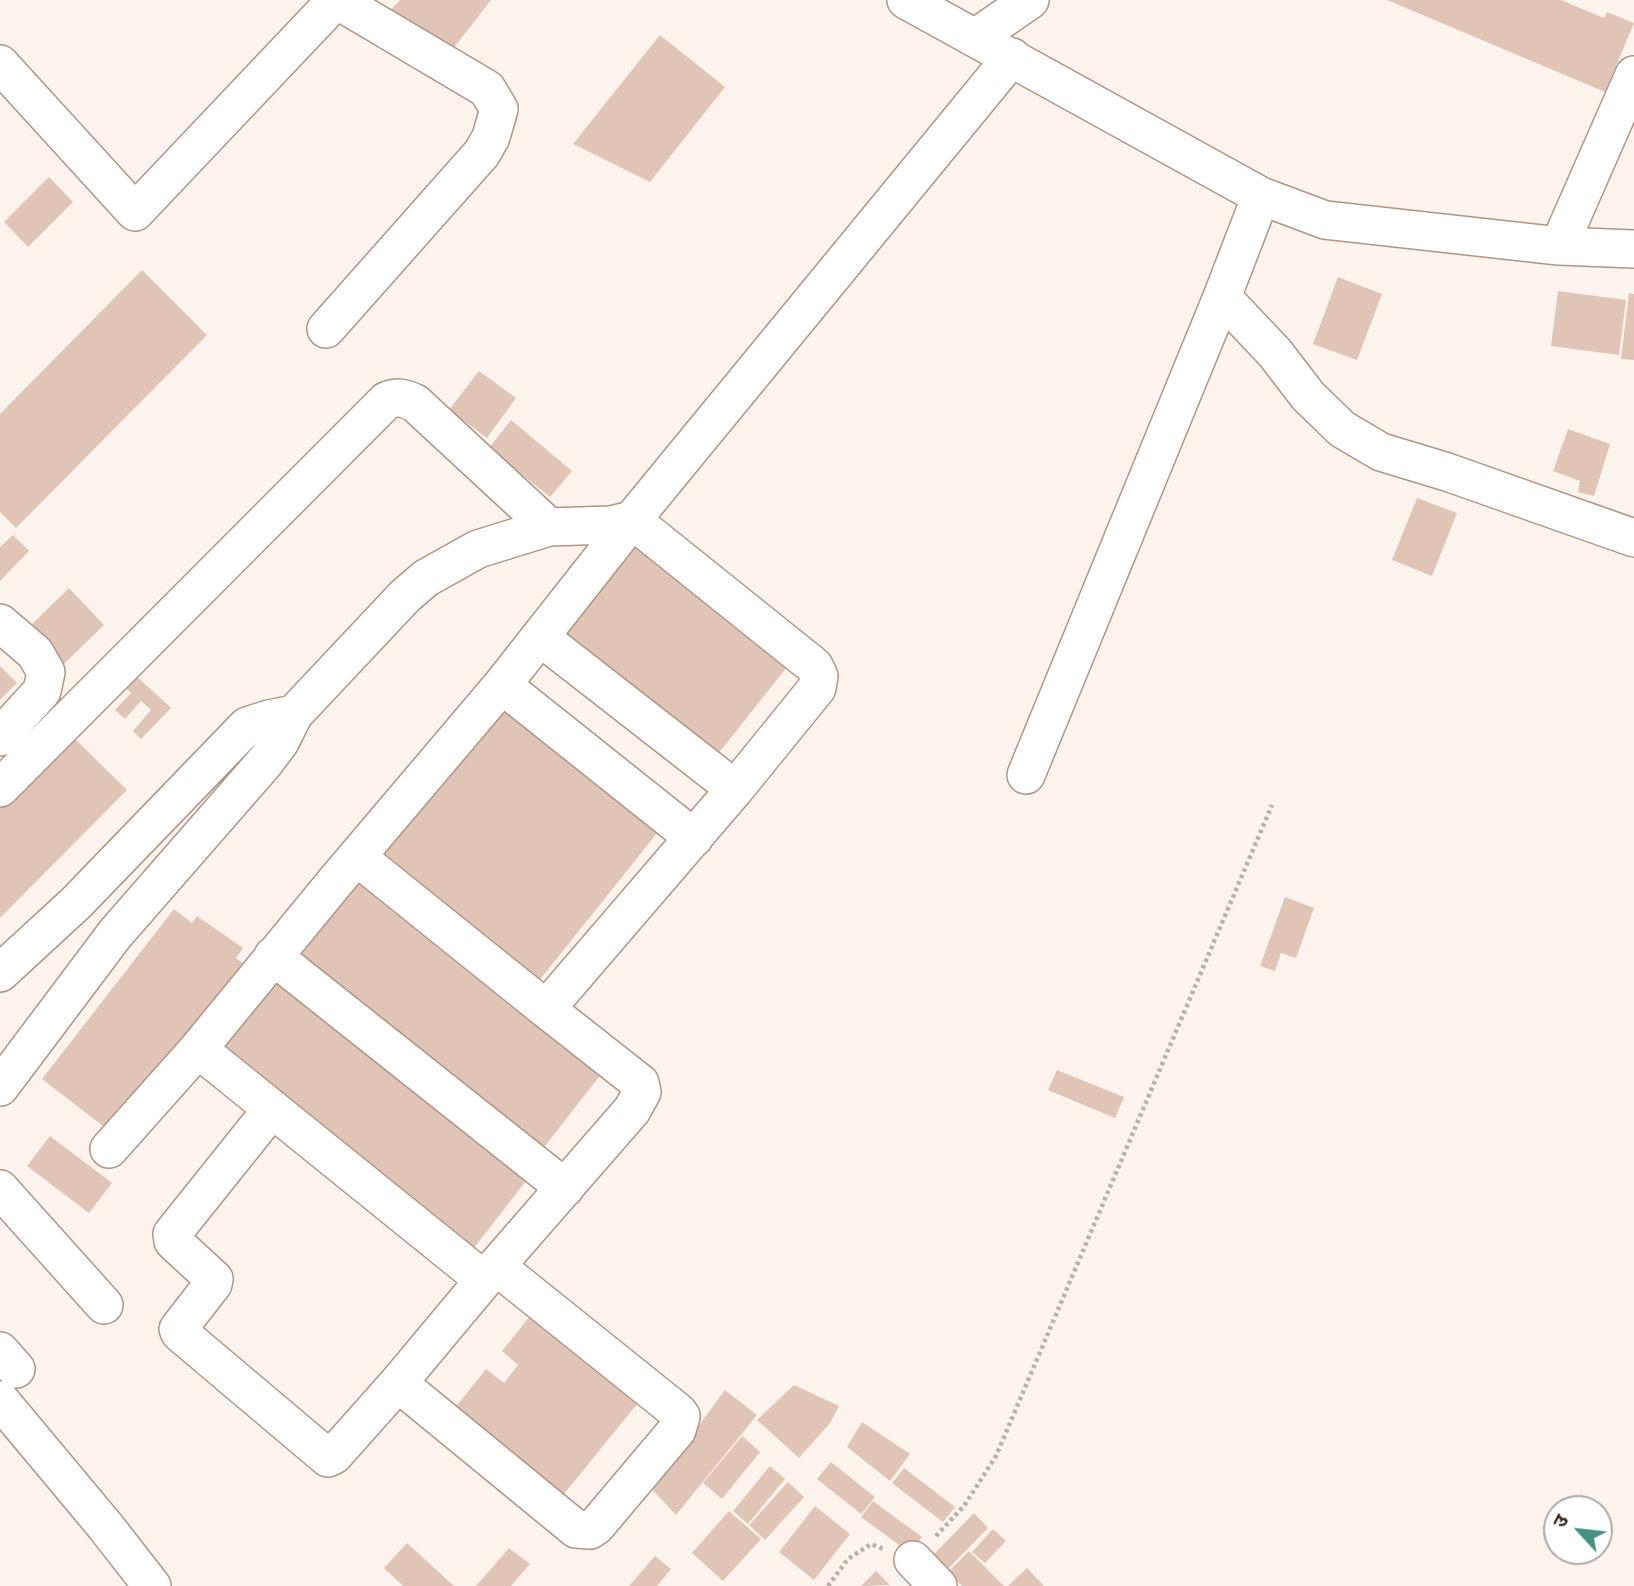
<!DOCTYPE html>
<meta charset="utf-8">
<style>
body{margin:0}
#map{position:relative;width:1634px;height:1586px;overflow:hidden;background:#fdf3ed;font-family:Inter,"Noto Sans Devanagari",sans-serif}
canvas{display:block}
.north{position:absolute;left:1543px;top:1495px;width:70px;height:70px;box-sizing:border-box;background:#fff;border:2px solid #ada9a7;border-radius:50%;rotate:297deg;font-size:19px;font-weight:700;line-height:28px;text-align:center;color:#322822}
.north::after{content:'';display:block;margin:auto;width:24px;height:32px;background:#498e83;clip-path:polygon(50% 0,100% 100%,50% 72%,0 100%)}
</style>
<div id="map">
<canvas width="1634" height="1586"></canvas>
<div class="north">उ</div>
</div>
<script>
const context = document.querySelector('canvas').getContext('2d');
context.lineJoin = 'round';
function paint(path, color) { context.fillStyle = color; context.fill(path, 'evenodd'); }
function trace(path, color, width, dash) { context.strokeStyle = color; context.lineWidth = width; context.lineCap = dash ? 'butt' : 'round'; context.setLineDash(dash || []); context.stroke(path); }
paint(new Path2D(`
 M 400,0 L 491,0 L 446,58 L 380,21 Z
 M 1387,0 L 1561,0 L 1604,18 L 1607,12 L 1634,23 L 1605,92 Z
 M 660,35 L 725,87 L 650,182 L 573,144 Z
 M 49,177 L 73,202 L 28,247 L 4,222 Z
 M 142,270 L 207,335 L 16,528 L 0,512 L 0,414 Z
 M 1338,277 L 1382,294 L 1357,360 L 1313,344 Z
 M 1558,291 L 1626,300 L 1619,355 L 1551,346 Z
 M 1629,293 L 1634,294 L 1634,360 L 1621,359 Z
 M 479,371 L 516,398 L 487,438 L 449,410 Z
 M 511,420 L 572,471 L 550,497 L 489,448 Z
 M 1568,429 L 1610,444 L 1594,496 L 1578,492 L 1580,481 L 1553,471 Z
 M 1417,498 L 1457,513 L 1432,576 L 1392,560 Z
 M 13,535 L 29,551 L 0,581 L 0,547 Z
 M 643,536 L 795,657 L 710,764 L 558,642 Z
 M 69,588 L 104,625 L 62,666 L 29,627 Z
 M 0,666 L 17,683 L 0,700 Z
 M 132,672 L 171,708 L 141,739 L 133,731 L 151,710 L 141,701 L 125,719 L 115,710 L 131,693 L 121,684 Z
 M 507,701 L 662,827 L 538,982 L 382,856 Z
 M 68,732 L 127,790 L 0,918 L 0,801 Z
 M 356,878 L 605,1069 L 542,1150 L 294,960 Z
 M 1285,897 L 1314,908 L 1296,958 L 1281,953 L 1275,971 L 1260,966 Z
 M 174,909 L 192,923 L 197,916 L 243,948 L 236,958 L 248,967 L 116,1136 L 42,1079 Z
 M 277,970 L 533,1172 L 470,1253 L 214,1051 Z
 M 1057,1070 L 1124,1097 L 1115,1118 L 1048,1090 Z
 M 50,1136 L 112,1183 L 89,1213 L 27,1166 Z
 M 534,1311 L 642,1398 L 559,1500 L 451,1413 L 486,1369 L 504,1383 L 518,1365 L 502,1351 Z
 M 794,1385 L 839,1406 L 830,1423 L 799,1458 L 757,1420 Z
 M 725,1390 L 757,1415 L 676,1515 L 652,1489 Z
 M 862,1422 L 910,1454 L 890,1481 L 847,1447 Z
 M 742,1436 L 760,1452 L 722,1499 L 703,1483 Z
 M 831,1462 L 875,1497 L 861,1514 L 817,1479 Z
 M 770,1466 L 785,1479 L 748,1524 L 733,1511 Z
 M 904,1468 L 955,1507 L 943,1522 L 892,1483 Z
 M 788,1482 L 804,1497 L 765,1540 L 749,1525 Z
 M 873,1501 L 922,1537 L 910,1553 L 861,1517 Z
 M 815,1506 L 850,1534 L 814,1580 L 779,1552 Z
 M 729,1511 L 761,1539 L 723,1581 L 692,1553 Z
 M 974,1513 L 988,1528 L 948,1569 L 933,1555 Z
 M 993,1529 L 1006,1541 L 985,1563 L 972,1552 Z
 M 407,1543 L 454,1586 L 403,1586 L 384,1568 Z
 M 509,1548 L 530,1564 L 511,1586 L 476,1586 Z
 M 969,1551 L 1004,1586 L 962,1586 L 948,1572 Z
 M 655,1556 L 671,1569 L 657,1586 L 629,1586 Z
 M 1027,1568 L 1044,1586 L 1008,1586 Z
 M 876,1571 L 890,1585 L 861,1586 Z`), '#e0c5b7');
const minor = new Path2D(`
 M 906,0 L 1261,196 L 1325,220 L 1559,246 L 1634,249
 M 975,38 L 1030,0
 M 0,64 L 135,212 L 336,0
 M 1261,196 L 1222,297 L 1275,353 L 1308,396 L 1342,429 L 1381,452 L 1447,472 L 1634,538
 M 1559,246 L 1634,75
 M 326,329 L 482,153 L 491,137 L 499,109 L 487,89 L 337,0
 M 0,623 L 35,653 L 46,672 L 42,691 L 0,737
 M 540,637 L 735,789
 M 502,685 L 694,838
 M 1026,775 L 1222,297
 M 0,788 L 386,401 C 398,396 404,398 415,403 L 549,527
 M 357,857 L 546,1009
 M 273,956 L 565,1188
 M 0,973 L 76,903 L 247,726 L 269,719 L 294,714
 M 198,1049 L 484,1280
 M 0,1087 L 115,934 L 265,762 L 280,742 L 294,714 L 405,596 L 426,578 L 478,549 L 549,527 L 611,525 L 632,520
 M 272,1109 L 172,1234 L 173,1241 L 177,1245 L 214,1279 L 213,1284 L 178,1329 L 180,1333 L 328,1458 L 334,1455 L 398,1383 L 484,1280 L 632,1110 L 642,1092 L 640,1083 L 546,1009 L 735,789 L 817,688 L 819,676 L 814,666 L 632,520
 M 109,1149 L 198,1049 L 335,882 L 502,685 L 632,520 L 1012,57
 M 0,1189 L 104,1305
 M 0,1351 L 16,1369
 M 398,1383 L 576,1529 L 590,1530 L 596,1526 L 677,1430 L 681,1416 L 678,1412 L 496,1266
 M 0,1400 L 106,1527 L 152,1586
 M 913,1560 L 938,1586`);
trace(minor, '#ae9588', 40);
trace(new Path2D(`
 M 936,1536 L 964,1506 L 996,1456 L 1272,805
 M 828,1586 L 848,1559 L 871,1544 L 883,1549`), '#bab0aa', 4.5, [3.5, 3.5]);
trace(minor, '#fff', 37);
</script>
